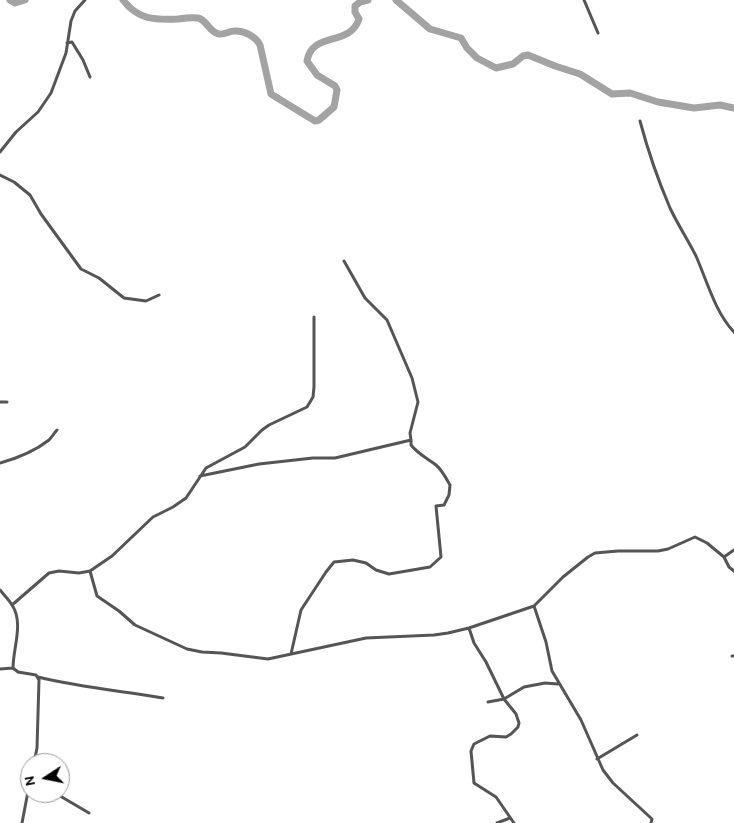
<!DOCTYPE html>
<style>
body{margin:0}
#map{position:relative;width:734px;height:823px;overflow:hidden;background:#fff;font-family:Overpass,sans-serif}
canvas{display:block}
.north{position:absolute;left:20px;top:753px;width:50px;height:50px;box-sizing:border-box;background:#fff;border:1px solid #999;border-radius:50%;rotate:259deg;font-size:14px;font-weight:700;line-height:20px;text-align:center;color:#000}
.north::after{content:'';display:block;margin:auto;width:18px;height:22px;background:#000;clip-path:polygon(50% 0,100% 100%,50% 72%,0 100%)}
</style>
<div id="map">
<canvas width="734" height="823"></canvas>
<div class="north">N</div>
</div>
<script>
const context = document.querySelector('canvas').getContext('2d');
context.lineJoin = 'round';
function trace(path, color, width, dash) { context.strokeStyle = color; context.lineWidth = width; context.lineCap = dash ? 'butt' : 'round'; context.setLineDash(dash || []); context.stroke(path); }
trace(new Path2D(`
 M 10,0 L 15,3 L 25,0
 M 123,0 C 138,20 155,20 178,19 C 185,18 192,17 198,18 C 207,20 209,32 219,34 C 225,35 229,31 234,31 C 244,30 256,37 260,45 L 271,94 L 315,121 L 319,120 L 334,107 L 337,90 L 335,86 L 317,75 L 307,61 C 312,31 350,47 359,19 L 355,12 L 355,6 L 360,2 L 368,0
 M 396,0 L 430,29 L 461,38 L 467,48 L 477,58 L 496,68 L 513,64 L 523,56 L 528,55 L 555,66 L 580,74 L 612,94 L 630,93 L 658,102 L 694,108 L 720,105 L 734,108`), '#a3a3a3', 7);
trace(new Path2D(`
 M 584,0 L 598,33
 M 67,43 L 72,42 L 83,60 L 90,77
 M 640,121 C 648,151 658,180 670,208 C 678,225 688,240 696,256 C 707,281 715,312 734,332
 M 0,152 L 16,132 L 38,112 L 51,93 L 66,53 L 71,21 L 75,11 L 85,0
 M 0,175 L 14,182 L 30,195 L 41,214 L 81,269 L 99,278 L 124,298 L 146,301 L 159,295
 M 0,402 L 7,402
 M 0,463 C 18,458 35,451 49,440 C 52,437 54,433 57,430
 M 200,476 L 259,464 L 313,458 L 335,458 L 411,440 L 410,433 L 418,402 L 412,378 L 387,320 L 365,298 L 344,261
 M 724,557 L 729,567 L 734,571
 M 90,571 L 97,596 L 119,611 L 135,625 L 187,649 L 202,652 L 221,653 L 268,659 L 366,638 L 434,635 L 448,633 L 469,628 L 534,606 L 563,577 L 588,557 L 595,553 L 618,551 L 658,551 L 668,549 L 695,537 L 707,543 L 724,557 L 734,550
 M 0,590 C 4,595 9,600 12,605 C 24,623 13,648 13,668 L 18,672 L 36,675 L 39,680 L 37,748 L 34,763
 M 12,605 L 49,573 L 59,571 L 79,573 L 90,571 L 112,556 L 153,517 L 173,507 L 186,498 L 206,468 L 245,447 L 262,430 L 269,425 L 307,407 L 313,397 L 314,387 L 314,317
 M 534,606 L 546,642 L 552,671 L 581,720 L 603,770 L 613,783 L 652,819 L 651,823
 M 469,628 L 474,643 L 486,662 L 504,699 L 516,714 L 519,723 L 518,727 L 511,734 L 506,737 L 490,736 L 474,744 L 471,751 L 474,783 L 496,797 L 514,823
 M 291,654 L 301,610 L 326,572 L 334,562 L 353,560 L 366,563 L 376,570 L 389,574 L 430,567 L 441,557 L 436,506 L 444,505 L 449,495 L 450,485 C 446,478 442,470 436,465 C 427,458 418,454 411,445 L 411,440
 M 732,656 L 734,656
 M 0,669 L 13,668
 M 38,677 C 79,687 121,691 163,698
 M 488,702 L 504,699 L 524,687 L 545,683 L 558,684
 M 597,759 L 637,735
 M 55,793 L 89,813
 M 22,823 L 30,781
 M 497,823 L 510,818`), '#555', 3);
</script>
